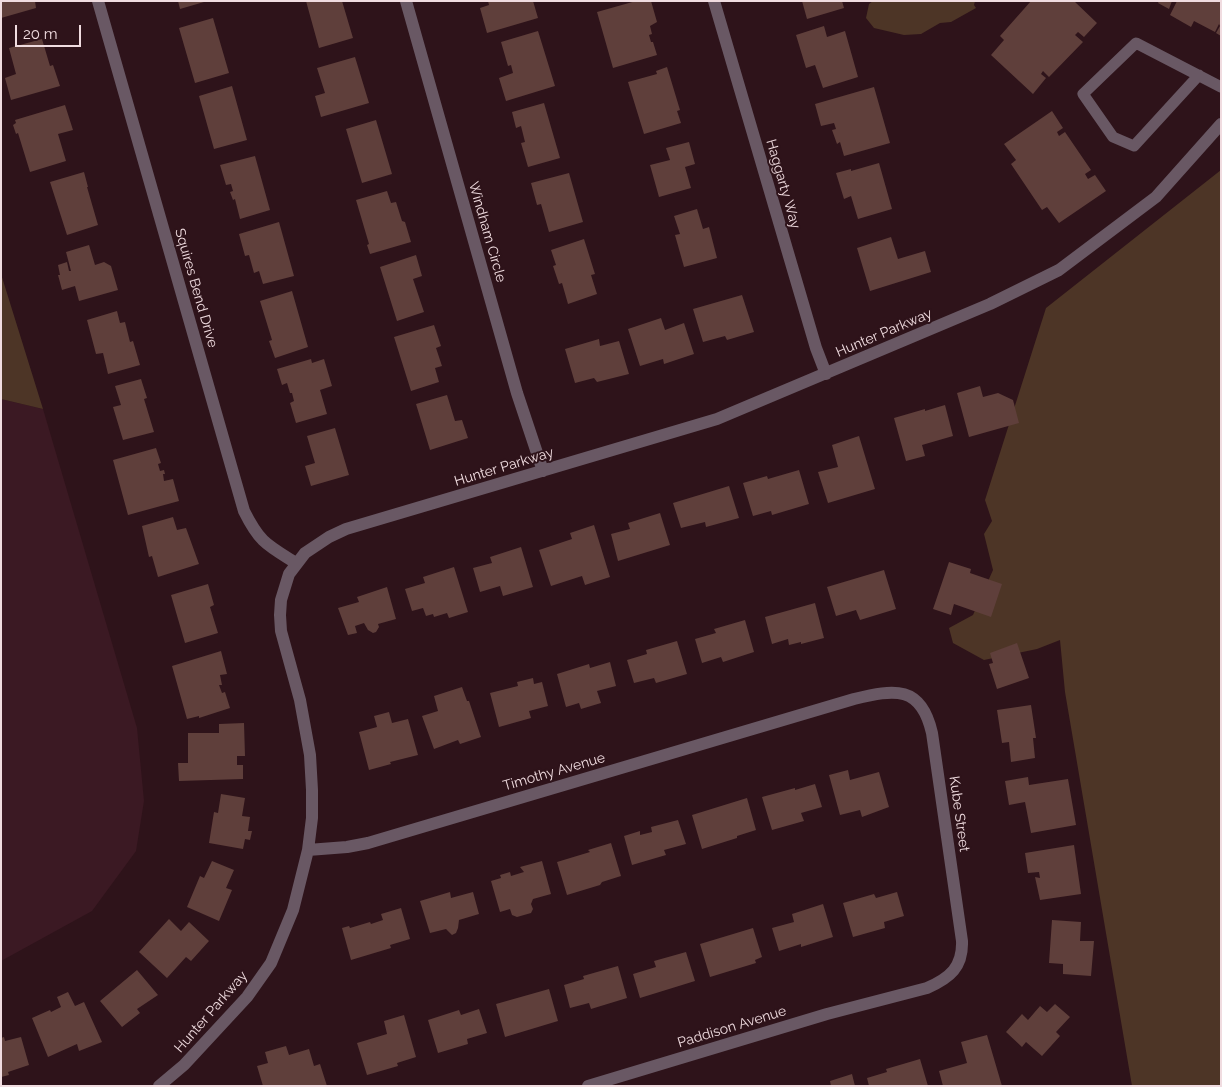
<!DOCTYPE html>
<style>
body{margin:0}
#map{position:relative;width:1222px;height:1087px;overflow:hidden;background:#2e131a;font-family:Raleway,sans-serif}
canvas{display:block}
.frame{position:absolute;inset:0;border:2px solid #f0dce0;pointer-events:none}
.scale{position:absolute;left:15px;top:25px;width:66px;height:22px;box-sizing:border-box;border:2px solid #f0dce0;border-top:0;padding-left:6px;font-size:15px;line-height:18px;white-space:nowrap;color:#f0dce0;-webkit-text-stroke:4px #2e131a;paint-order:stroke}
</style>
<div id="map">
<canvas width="1222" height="1087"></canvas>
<div class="frame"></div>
<div class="scale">20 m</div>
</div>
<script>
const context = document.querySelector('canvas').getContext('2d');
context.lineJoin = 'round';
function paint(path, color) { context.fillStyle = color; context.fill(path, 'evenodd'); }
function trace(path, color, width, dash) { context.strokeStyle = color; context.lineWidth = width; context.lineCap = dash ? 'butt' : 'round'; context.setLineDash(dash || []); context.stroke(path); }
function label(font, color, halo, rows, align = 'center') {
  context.font = font + ' Raleway,sans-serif'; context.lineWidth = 4; context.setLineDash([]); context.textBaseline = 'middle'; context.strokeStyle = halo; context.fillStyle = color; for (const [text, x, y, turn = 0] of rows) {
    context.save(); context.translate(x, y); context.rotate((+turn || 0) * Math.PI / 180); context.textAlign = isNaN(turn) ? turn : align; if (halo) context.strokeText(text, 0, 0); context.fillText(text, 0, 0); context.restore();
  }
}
paint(new Path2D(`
 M 1,399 L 43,409 L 137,728 L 144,801 L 136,851 L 92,911 L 1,961 Z`), '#3b1923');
paint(new Path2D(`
 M 873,1 L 975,1 L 974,5 L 976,8 L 951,22 L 940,23 L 921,34 L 904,35 L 874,28 L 866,18 L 869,4 Z
 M 1221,170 L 1221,1086 L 1132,1086 L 1065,692 L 1060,640 L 1037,649 L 984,660 L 953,643 L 949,628 L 973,615 L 993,570 L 984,534 L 992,521 L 985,500 L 1046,308 Z
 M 1,274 L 43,409 L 1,399 Z`), '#4d3526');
paint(new Path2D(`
 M 1,1 L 35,1 L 36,8 L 1,18 Z
 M 178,1 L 204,1 L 204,2 L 180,9 Z
 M 306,1 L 342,1 L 353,38 L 319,48 Z
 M 488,1 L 533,1 L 538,18 L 487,33 L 480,8 L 489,5 Z
 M 636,1 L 651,1 L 657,22 L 650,26 L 652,34 L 649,35 L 651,42 L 653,42 L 657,55 L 613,68 L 597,12 Z
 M 802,1 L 842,1 L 844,8 L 807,19 Z
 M 1031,1 L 1074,1 L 1097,23 L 1084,37 L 1078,32 L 1075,35 L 1083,42 L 1049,77 L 1043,71 L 1041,74 L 1046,78 L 1033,94 L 991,55 L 1004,40 L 1000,36 Z
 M 1159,1 L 1172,1 L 1169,9 L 1158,3 Z
 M 1177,1 L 1221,1 L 1221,36 L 1216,33 L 1220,26 L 1219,24 L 1215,32 L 1194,21 L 1191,27 L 1170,15 Z
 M 213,18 L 229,73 L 195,83 L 179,28 Z
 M 824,26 L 827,37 L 845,31 L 858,77 L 823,88 L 815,65 L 806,68 L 796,35 Z
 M 538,31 L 555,86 L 506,101 L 499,78 L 513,73 L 511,65 L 508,66 L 501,42 Z
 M 42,39 L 50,66 L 53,65 L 60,86 L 11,100 L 5,78 L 16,74 L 9,48 Z
 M 355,57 L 369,103 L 321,117 L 315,96 L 325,93 L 317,68 Z
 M 667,67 L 680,110 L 677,111 L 681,123 L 644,134 L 628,82 L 657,74 L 656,71 Z
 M 232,86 L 247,140 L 214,149 L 199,96 Z
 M 874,87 L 890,143 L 844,156 L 840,142 L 837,144 L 832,130 L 836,129 L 834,123 L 821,126 L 815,104 Z
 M 544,103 L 560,158 L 528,167 L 521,143 L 525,142 L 521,126 L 516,128 L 512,112 Z
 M 65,105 L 73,130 L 58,134 L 66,161 L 30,172 L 18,133 L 16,134 L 13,125 L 16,123 L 15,120 Z
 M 1052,111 L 1063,128 L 1057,132 L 1059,136 L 1065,132 L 1091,170 L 1085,174 L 1088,179 L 1095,175 L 1106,191 L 1059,223 L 1047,207 L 1042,210 L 1011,164 L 1016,160 L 1004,144 Z
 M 376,120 L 392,174 L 362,183 L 346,129 Z
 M 689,142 L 695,164 L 685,167 L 691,188 L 659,197 L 650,165 L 670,160 L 666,148 Z
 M 255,156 L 270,210 L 240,219 L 235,199 L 233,200 L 230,192 L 233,191 L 231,184 L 226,185 L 220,165 Z
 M 879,163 L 892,209 L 858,219 L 851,196 L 844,199 L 836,173 L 851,169 L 851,171 Z
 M 84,172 L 88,187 L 87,187 L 98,225 L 67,235 L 50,182 Z
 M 569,173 L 583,222 L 549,232 L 541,204 L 537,205 L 531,183 Z
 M 387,191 L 391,203 L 396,202 L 402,221 L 405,222 L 411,242 L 370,254 L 367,245 L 369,244 L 356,200 Z
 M 697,209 L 703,229 L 709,227 L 717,258 L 684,267 L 675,235 L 680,234 L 674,216 Z
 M 279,222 L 294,276 L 263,284 L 259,271 L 254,273 L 249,255 L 245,256 L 239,234 Z
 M 891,237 L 898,259 L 925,251 L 931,272 L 870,291 L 857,248 Z
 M 584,239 L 595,274 L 591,275 L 597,294 L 568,304 L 562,283 L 559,284 L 553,266 L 556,265 L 551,250 Z
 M 89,245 L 95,265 L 104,262 L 111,266 L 118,290 L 79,301 L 75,286 L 62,290 L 58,275 L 60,275 L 58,265 L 67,262 L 69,271 L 71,271 L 66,252 Z
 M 416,255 L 422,276 L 413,279 L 424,312 L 397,321 L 380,267 Z
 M 292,291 L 308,347 L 275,358 L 269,341 L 272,340 L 260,301 Z
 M 742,295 L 754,332 L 727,340 L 725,336 L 703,342 L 693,309 Z
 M 117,311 L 120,323 L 125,322 L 130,342 L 133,341 L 140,365 L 108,374 L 103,353 L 96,354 L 87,320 Z
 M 661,318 L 665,330 L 684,323 L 694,354 L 664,364 L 663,359 L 640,366 L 628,329 Z
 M 434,325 L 441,346 L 436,348 L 442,366 L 435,368 L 439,382 L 411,391 L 394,337 Z
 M 599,339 L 600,346 L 619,341 L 629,374 L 597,382 L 594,378 L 575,383 L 565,349 Z
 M 311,359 L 312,363 L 324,359 L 332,386 L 320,390 L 327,414 L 296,423 L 290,403 L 294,401 L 292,393 L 290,393 L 287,383 L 282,385 L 277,369 Z
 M 141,379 L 147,398 L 144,399 L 154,432 L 123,440 L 113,407 L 121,405 L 115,386 Z
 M 980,386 L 983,397 L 998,393 L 1013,400 L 1019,423 L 969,437 L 957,393 Z
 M 447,395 L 455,421 L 462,420 L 468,438 L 430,450 L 416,404 Z
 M 945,405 L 953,436 L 922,445 L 925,456 L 906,461 L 894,418 L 925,409 L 925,411 Z
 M 335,428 L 349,475 L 311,486 L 305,466 L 315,463 L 307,436 Z
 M 859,436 L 875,489 L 828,503 L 818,472 L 838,467 L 832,445 Z
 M 156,448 L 161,463 L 158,464 L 160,471 L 164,470 L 165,474 L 163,474 L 164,481 L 173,479 L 179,501 L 128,515 L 113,460 Z
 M 799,470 L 809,504 L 772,515 L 771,511 L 753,516 L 743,483 L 767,476 L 768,479 Z
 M 729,486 L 739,518 L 706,527 L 705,522 L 681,528 L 673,503 Z
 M 660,513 L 670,545 L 618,561 L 611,534 L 630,529 L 628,523 Z
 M 173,517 L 177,530 L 186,528 L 199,564 L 158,577 L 152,556 L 149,557 L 142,526 Z
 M 594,525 L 610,577 L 585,585 L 582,576 L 551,586 L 539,550 L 572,539 L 570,533 Z
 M 521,547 L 533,587 L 503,596 L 500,586 L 480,592 L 473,568 L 492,563 L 490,557 Z
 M 949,562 L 971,569 L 970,573 L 1002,584 L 991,617 L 954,604 L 951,615 L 933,609 Z
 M 454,567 L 468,612 L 449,618 L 447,613 L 434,617 L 433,614 L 426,616 L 423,608 L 412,611 L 405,589 L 425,583 L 423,577 Z
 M 884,570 L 896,609 L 860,620 L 856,610 L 836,616 L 827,587 Z
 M 208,584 L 214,605 L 210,607 L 218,633 L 185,643 L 171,595 Z
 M 387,587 L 396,619 L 378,624 L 379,627 L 376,632 L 373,633 L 368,630 L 364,623 L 355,626 L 357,633 L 348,635 L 338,608 L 359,602 L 357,597 Z
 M 815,603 L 824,638 L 801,644 L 801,642 L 789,645 L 788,639 L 772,644 L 765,617 Z
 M 745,620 L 754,652 L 723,662 L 721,657 L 702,663 L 695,639 L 716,633 L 714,629 Z
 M 677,641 L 687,674 L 656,683 L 654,678 L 634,683 L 627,660 L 647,654 L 646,650 Z
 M 1017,643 L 1029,678 L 997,689 L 989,664 L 993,663 L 990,653 Z
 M 221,651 L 227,674 L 220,675 L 222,685 L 219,685 L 222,693 L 225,692 L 230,708 L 199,718 L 199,716 L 187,719 L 172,666 Z
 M 610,662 L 616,686 L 597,691 L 601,703 L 581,709 L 579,703 L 566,707 L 557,674 L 589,664 L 590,668 Z
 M 533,678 L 534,684 L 542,682 L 548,706 L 529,711 L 531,718 L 499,727 L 490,693 L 518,686 L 517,682 Z
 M 462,687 L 467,701 L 469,701 L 481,737 L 460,744 L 458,740 L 434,749 L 422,716 L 438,711 L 434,696 Z
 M 1031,705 L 1036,738 L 1033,738 L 1035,758 L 1011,762 L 1009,742 L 1002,743 L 997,710 Z
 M 389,712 L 392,723 L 408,719 L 418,755 L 390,762 L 391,764 L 369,770 L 359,732 L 377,727 L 374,716 Z
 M 244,723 L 245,756 L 237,756 L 237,765 L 243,765 L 243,779 L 179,781 L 178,763 L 188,763 L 188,733 L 219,733 L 219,724 Z
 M 848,770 L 850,780 L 879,772 L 889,807 L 862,817 L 860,810 L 840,815 L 829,775 Z
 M 1028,777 L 1029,785 L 1068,779 L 1076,825 L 1031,833 L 1025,802 L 1009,805 L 1005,781 Z
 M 815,784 L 822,807 L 801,813 L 804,821 L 772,830 L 762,797 L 795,788 L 795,790 Z
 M 221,794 L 245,798 L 242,816 L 250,817 L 248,831 L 252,831 L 250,840 L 245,839 L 243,849 L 209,843 L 214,812 L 218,813 Z
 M 747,798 L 756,830 L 737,836 L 737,838 L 702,849 L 692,815 Z
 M 678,820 L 686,844 L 664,850 L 666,855 L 632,865 L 624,836 L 640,831 L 640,835 L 652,832 L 651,827 Z
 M 611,843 L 621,876 L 602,882 L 600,885 L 567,895 L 557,862 L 590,852 L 588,850 Z
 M 1074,845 L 1081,894 L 1040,900 L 1035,877 L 1040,878 L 1039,872 L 1028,873 L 1025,853 Z
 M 212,861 L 234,870 L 226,888 L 232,890 L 219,921 L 187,907 L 200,876 L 204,878 Z
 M 542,861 L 551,894 L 533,899 L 531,904 L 533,909 L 531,913 L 517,917 L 512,915 L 510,909 L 500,912 L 491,881 L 501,878 L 500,875 L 510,872 L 511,876 L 524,872 L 520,867 Z
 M 450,892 L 451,898 L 473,892 L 479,914 L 459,920 L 458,928 L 456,933 L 452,935 L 446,929 L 430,933 L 420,901 Z
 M 897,892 L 904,916 L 884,922 L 885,928 L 853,937 L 843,903 L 874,894 L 876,898 Z
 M 823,904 L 833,937 L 801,947 L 801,944 L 779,951 L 772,928 L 794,922 L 792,914 Z
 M 401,908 L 410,939 L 390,945 L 391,948 L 351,960 L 342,928 L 349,926 L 350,928 L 370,922 L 371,924 L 383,920 L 381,914 Z
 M 169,919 L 181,931 L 189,922 L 209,941 L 191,961 L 186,957 L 167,978 L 139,952 Z
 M 1052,920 L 1081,922 L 1080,941 L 1094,941 L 1091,976 L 1063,974 L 1063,964 L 1049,963 Z
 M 753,928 L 762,957 L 755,960 L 756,963 L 710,977 L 700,944 Z
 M 686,952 L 695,981 L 640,998 L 633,974 L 656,967 L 654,961 Z
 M 618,966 L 627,998 L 591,1009 L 589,1003 L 570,1008 L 564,985 L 584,979 L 583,976 Z
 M 137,970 L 158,995 L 137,1009 L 140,1013 L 122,1027 L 100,1001 Z
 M 549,989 L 558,1021 L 505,1037 L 496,1004 Z
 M 68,992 L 75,1006 L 84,1002 L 102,1042 L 79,1051 L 77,1044 L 48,1057 L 32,1018 L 50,1010 L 51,1012 L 61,1007 L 57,997 Z
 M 1055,1004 L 1070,1017 L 1056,1032 L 1060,1036 L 1042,1056 L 1026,1042 L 1022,1047 L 1006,1032 L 1022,1014 L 1028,1020 L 1040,1006 L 1047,1012 Z
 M 479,1009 L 487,1033 L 467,1039 L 468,1044 L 438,1053 L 428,1020 L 459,1010 L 461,1015 Z
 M 404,1015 L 416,1057 L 397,1063 L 398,1066 L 367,1075 L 357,1043 L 387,1034 L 384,1021 Z
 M 987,1035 L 1002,1086 L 943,1086 L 939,1071 L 967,1063 L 961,1042 Z
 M 4,1037 L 5,1041 L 21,1037 L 29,1065 L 8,1072 L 9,1075 L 1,1077 L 1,1038 Z
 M 286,1046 L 289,1055 L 309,1049 L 314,1066 L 320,1064 L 327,1086 L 263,1086 L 257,1066 L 268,1063 L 265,1052 Z
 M 920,1059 L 928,1086 L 869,1086 L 867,1078 L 887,1072 L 886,1069 Z
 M 852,1074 L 855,1086 L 831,1086 L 830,1081 Z`), '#5f3f3b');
trace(new Path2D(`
 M 1199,75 L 1134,146 L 1113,137 L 1083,94 L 1136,43 L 1221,87`), '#695864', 11);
trace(new Path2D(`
 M 98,1 L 244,511 C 260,543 267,545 296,563
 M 406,1 L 517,393 L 543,471
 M 714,1 L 816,348 L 826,374
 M 308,850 L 347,847 L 368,843 L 854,699 C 895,689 921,685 932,733 L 962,941 C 963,967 950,978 927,988 L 827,1014 L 588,1086
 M 159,1086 L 184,1065 L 247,997 L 271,963 L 293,910 L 308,850 L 312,818 L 312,790 L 310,755 L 300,700 L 281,631 L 280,615 L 281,600 L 289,574 L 305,553 L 329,537 L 346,529 L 717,419 L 990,304 L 1059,270 L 1156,197 L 1221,124`), '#695864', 12);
label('14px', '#f0dce0', '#2e131a', [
 ["Haggarty Way",783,184,74],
 ["Windham Circle",487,232,74],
 ["Squires Bend Drive",196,288,74],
 ["Hunter Parkway",884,333,-23],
 ["Hunter Parkway",504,467,-17],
 ["Timothy Avenue",554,772,-16],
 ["Kube Street",959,814,82],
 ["Hunter Parkway",211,1012,-49],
 ["Paddison Avenue",732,1027,-17]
]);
</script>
